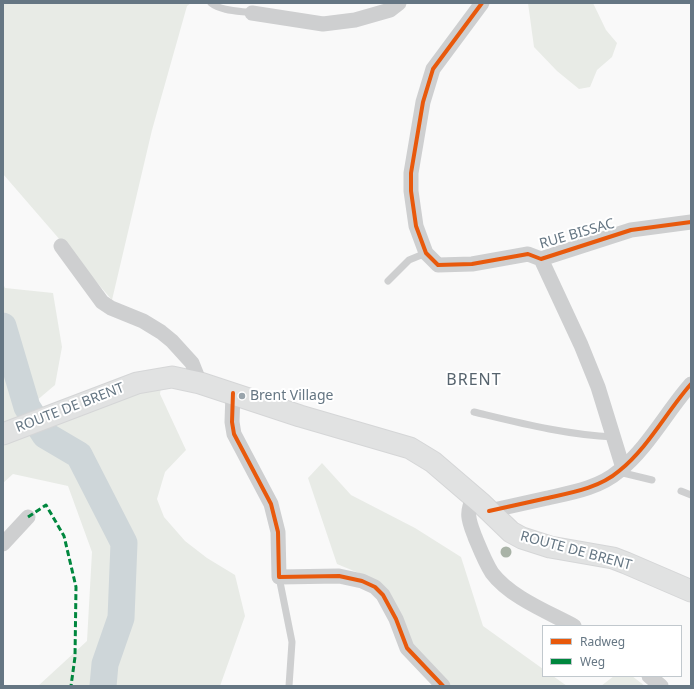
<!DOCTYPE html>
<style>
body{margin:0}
#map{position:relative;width:694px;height:689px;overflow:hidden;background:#f9f9f9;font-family:"Noto Sans",sans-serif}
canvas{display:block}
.frame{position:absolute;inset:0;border:4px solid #657683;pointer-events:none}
.legend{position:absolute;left:542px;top:625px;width:140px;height:52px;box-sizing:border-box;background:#fff;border:1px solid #c1c8cd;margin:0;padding:5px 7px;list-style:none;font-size:12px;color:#657683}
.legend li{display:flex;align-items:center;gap:8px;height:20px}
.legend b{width:20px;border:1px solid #c1c8cd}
</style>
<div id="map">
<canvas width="694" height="689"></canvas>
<div class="frame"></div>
<ul class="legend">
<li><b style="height:5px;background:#e8590c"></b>Radweg</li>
<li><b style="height:5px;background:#00873e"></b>Weg</li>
</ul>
</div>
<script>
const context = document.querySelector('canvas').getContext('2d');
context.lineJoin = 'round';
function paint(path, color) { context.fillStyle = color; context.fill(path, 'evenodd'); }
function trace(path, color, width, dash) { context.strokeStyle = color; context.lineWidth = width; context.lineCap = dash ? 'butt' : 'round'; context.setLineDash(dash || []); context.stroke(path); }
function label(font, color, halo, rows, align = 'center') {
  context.font = font + ' "Noto Sans",sans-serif'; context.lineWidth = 4; context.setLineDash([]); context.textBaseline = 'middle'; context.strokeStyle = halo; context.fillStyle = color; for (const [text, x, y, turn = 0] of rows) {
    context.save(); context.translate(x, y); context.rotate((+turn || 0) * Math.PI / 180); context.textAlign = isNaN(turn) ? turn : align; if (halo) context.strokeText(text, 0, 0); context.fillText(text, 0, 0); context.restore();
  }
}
paint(new Path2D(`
 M 3,3 L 191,3 L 187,6 L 152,130 L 112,300 L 3,174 Z
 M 528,3 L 593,3 L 606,30 L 617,43 L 612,57 L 597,70 L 590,87 L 579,89 L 557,71 L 534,47 Z
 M 3,284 L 5,288 L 53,293 L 62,347 L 55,385 L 3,429 Z
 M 162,380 L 160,394 L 186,450 L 165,472 L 157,499 L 164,517 L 185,541 L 207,558 L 235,575 L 245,616 L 220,686 L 38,686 L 87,641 L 92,552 L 68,486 L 13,474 L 3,483 L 3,443 Z
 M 322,463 L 351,495 L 415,528 L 461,557 L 483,626 L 543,669 L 543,676 L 553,676 L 567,686 L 448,686 L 413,649 L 366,576 L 337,564 L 308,478 Z
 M 614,676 L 632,676 L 645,686 L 601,686 Z`), '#e8ebe6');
trace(new Path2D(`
 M 3,326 L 27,407 L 45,435 L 79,455 L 124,543 L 121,618 L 105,664 L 103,686`), '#ced6d9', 27);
const secondary = new Path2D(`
 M 3,434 L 137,383 L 172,377 L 200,383 L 300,416 L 410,448 L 433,462 L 482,504 L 511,532 L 522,538 L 550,547 L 613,558 L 626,563 L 691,591`);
trace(secondary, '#d5d6d7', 23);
trace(new Path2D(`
 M 211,3 C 221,11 240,11 252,13
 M 388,281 L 409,260 L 426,253
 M 474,412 C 520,423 566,435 614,437
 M 619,472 L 652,480
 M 681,491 L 691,495
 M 279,577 L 292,642 L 289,686`), '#cecfd0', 7);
trace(new Path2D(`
 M 482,3 L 433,69 L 423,102 L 411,173 L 411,191 L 416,226 L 426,253 L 438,265 L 472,264 L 528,254 L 541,259 L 631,230 L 691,222
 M 252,13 L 323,24 L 355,20 L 390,10 L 399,3
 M 61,246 L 102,302 L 111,308 L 143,321 L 161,332 L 172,341 L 192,363 L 200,383
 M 541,259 L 581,345 L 598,387 L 623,468
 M 233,393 L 232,422 L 234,434 L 271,504 L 278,532 L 279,577 L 339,576 L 362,581 L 375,587 L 383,595 L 396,619 L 407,648 L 443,686
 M 474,497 C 465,513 469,521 475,537 C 480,549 485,562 492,573 C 510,597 548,612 574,626
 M 489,511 C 507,507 525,503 543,499 C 569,493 598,489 619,471 C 648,448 667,411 691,384
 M 3,544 L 28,517
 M 649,676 L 661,686`), '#cecfd0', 15);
trace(secondary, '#e1e2e2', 21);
trace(new Path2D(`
 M 28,517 L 46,505 L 64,536 L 76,587 L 75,657 L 71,686`), '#00873e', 3, [6, 3]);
trace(new Path2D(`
 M 482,3 L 433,69 L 423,102 L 411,173 L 411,191 L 416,226 L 426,253 L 438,265 L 472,264 L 528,254 L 541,259 L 631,230 L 691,222
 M 233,393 L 232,422 L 234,434 L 271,504 L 278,532 L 279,577 L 339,576 L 362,581 L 375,587 L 383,595 L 396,619 L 407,648 L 443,686
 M 489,511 C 507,507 525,503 543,499 C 569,493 598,489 619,471 C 648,448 667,411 691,384`), '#e8590c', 4);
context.fillStyle = '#a9b3a7';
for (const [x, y] of [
 [506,552]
]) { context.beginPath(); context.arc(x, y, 5.5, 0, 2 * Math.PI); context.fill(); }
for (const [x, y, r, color] of [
 [242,396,4,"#99a4ac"]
]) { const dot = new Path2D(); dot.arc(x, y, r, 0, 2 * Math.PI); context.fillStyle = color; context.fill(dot); trace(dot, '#fff', 1.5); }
label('14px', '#657683', '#fff', [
 ["RUE BISSAC",577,234,-16],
 ["ROUTE DE BRENT",70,408,-21],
 ["ROUTE DE BRENT",576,551,15]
]);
label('14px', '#657683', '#fff', [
 ["Brent Village",250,396]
], 'left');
context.letterSpacing = '1px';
label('16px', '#57646e', '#fff', [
 ["BRENT",474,380]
]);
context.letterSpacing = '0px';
</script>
